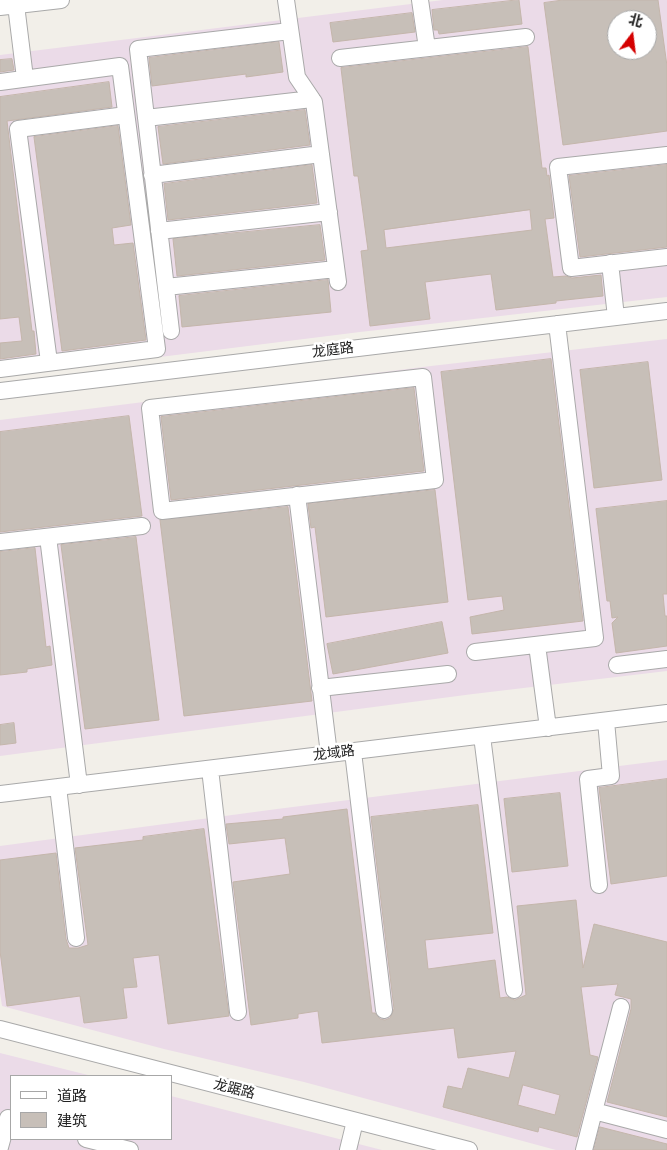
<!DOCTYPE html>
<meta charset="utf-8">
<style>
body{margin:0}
#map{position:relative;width:667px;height:1150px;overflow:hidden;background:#f2efe9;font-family:"Nunito Sans","Noto Sans SC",sans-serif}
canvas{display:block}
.legend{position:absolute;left:10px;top:1075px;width:162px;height:65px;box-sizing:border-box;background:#fff;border:1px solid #a7a7a7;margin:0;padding:6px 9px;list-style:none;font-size:15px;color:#222}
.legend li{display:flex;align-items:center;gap:10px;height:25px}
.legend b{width:25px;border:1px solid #a7a7a7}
.north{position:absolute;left:607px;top:10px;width:50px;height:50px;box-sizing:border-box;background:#fff;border:1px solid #a7a7a7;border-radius:50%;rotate:15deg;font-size:14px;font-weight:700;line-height:20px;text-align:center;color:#222}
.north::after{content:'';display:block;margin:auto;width:18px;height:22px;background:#d40000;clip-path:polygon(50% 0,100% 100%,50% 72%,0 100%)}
</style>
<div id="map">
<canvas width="667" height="1150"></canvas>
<ul class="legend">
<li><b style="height:6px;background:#fff"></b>道路</li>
<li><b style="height:14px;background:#c7bfb8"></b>建筑</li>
</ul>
<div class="north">北</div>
</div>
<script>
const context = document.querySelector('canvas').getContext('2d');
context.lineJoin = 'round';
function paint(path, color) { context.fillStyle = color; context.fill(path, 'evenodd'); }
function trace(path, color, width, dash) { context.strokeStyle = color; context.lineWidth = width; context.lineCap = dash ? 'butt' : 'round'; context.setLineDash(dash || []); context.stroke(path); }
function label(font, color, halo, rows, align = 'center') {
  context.font = font + ' "Nunito Sans","Noto Sans SC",sans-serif'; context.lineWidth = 5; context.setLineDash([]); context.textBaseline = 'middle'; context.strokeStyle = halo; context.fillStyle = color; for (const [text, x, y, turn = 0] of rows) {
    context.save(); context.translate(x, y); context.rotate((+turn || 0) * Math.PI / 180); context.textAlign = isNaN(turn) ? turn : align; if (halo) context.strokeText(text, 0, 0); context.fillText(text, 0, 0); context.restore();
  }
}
paint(new Path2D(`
 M 443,0 L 667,0 L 667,297 L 360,332 L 0,377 L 0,55 ZM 617,20 L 647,20 L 647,50 L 617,50 Z
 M 667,339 L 667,671 L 473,694 L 0,756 L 0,420 L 431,366 Z
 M 667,760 L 667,1150 L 556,1150 L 304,1082 L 164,1049 L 2,1006 L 0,993 L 0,846 L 277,809 Z
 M 0,1053 L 92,1076 L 11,1076 L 11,1139 L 171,1139 L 171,1096 L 382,1150 L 0,1150 Z`), '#ebdbe8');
const building = new Path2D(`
 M 519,0 L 522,24 L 439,34 L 438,30 L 434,30 L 432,10 Z
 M 563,0 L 658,0 L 667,66 L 667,131 L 563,145 L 544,3 ZM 617,20 L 647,20 L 647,50 L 617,50 Z
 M 412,13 L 415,32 L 333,42 L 330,23 Z
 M 279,42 L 283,72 L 246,77 L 246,74 L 152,86 L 149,58 Z
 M 528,47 L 542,168 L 546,168 L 547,176 L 549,175 L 554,218 L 545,219 L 553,277 L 566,276 L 572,278 L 601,275 L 603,296 L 556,301 L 556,303 L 496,310 L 491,274 L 425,282 L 430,319 L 370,326 L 361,251 L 368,250 L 358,176 L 354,176 L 341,68 ZM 530,210 L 532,230 L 386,248 L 384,230 Z
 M 12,59 L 14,70 L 0,72 L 0,60 Z
 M 109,82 L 112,107 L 7,121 L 32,331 L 34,331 L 36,354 L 0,359 L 0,343 L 22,341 L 19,317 L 0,319 L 0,97 Z
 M 305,110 L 310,145 L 163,164 L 158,127 Z
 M 118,126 L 131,225 L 112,228 L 114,245 L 133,243 L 146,340 L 62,351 L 34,137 Z
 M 312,165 L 317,203 L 168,220 L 164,184 Z
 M 667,165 L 667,247 L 580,257 L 569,176 Z
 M 320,225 L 325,260 L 177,276 L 173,239 Z
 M 328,280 L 331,312 L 182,327 L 179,296 Z
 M 551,359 L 583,621 L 472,634 L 470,617 L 504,610 L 502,596 L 468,600 L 441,372 Z
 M 648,362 L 662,480 L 594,488 L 580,370 Z
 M 414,388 L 424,471 L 171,500 L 161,417 Z
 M 129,416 L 142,516 L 0,532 L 0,432 Z
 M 435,490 L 448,602 L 326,617 L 315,527 L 311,528 L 308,504 Z
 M 667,501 L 667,594 L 663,594 L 665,616 L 667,616 L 667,646 L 616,653 L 612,623 L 618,617 L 612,618 L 610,601 L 607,601 L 596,509 Z
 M 288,507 L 312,701 L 184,716 L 160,520 Z
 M 136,537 L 159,720 L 85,729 L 61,545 Z
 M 35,548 L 46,647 L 50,646 L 52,665 L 27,669 L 27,672 L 0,675 L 0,552 Z
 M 442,622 L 448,653 L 333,674 L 327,644 Z
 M 14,723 L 16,743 L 0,745 L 0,725 Z
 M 667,779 L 667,876 L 611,884 L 599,788 Z
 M 560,793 L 568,866 L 512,872 L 504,799 Z
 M 478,805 L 493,933 L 425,940 L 428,969 L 495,960 L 500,998 L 507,997 L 515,1000 L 526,995 L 517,906 L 576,900 L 583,968 L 594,924 L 667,942 L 667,1117 L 607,1102 L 631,1009 L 631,999 L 615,995 L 618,984 L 581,987 L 590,1055 L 598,1057 L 577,1137 L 539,1127 L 538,1132 L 443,1107 L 448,1086 L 462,1089 L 468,1068 L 509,1078 L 516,1051 L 458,1058 L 454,1028 L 322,1043 L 318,1011 L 298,1014 L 298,1018 L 251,1025 L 233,882 L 290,874 L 285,838 L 229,844 L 226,824 L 283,819 L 283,817 L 347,809 L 372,1013 L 375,1013 L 380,1019 L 385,1020 L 390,1018 L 394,1009 L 371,817 ZM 523,1085 L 560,1095 L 555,1115 L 518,1105 Z
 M 204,829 L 229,1016 L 168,1024 L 159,955 L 133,958 L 137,987 L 123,988 L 127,1018 L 84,1023 L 80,996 L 7,1006 L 0,951 L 0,860 L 56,853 L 66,939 L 69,948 L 78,948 L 88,945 L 75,848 L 143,840 L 143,837 Z
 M 600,1127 L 667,1144 L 667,1150 L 594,1150 Z`);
paint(building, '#c7bfb8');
trace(building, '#c4b6ab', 1);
const minor = new Path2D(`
 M 286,0 L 297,77 L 314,102 L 338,282
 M 420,0 L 427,48
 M 16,5 L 25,78
 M 0,7 L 61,0
 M 340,58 L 526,37
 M 0,82 L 120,66 L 157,349 L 0,369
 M 146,118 L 312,99
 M 667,155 L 558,167 L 571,268 L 667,257
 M 152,175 L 321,154
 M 159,231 L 329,212
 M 610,263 L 616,317
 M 166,287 L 336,269
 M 171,331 L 138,49 L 290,31
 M 49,362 L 18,129 L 126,115
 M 423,377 L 435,480 L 162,511 L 150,408 Z
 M 0,391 L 667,311
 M 297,495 L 329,754
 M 48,537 L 79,785
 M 0,542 L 142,526
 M 537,645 L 548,728
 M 475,652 L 595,638 L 557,324
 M 617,665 L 667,659
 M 320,688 L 448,674
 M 482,736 L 514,990
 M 353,752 L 384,1010
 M 210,769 L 238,1012
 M 58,787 L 76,938
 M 0,794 L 667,713
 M 599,885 L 588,779 L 611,776 L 606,721
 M 0,1029 L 469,1150
 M 594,1111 L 667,1130
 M 86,1139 L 130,1150
 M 0,1147 L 8,1118
 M 348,1150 L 355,1121
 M 584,1150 L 621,1007`);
trace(minor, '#a9a9a9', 18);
trace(minor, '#fff', 16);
label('14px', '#222', '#fff', [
 ["龙庭路",333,351,-7],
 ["龙域路",334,754,-7],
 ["龙踞路",234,1090,14]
]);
</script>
